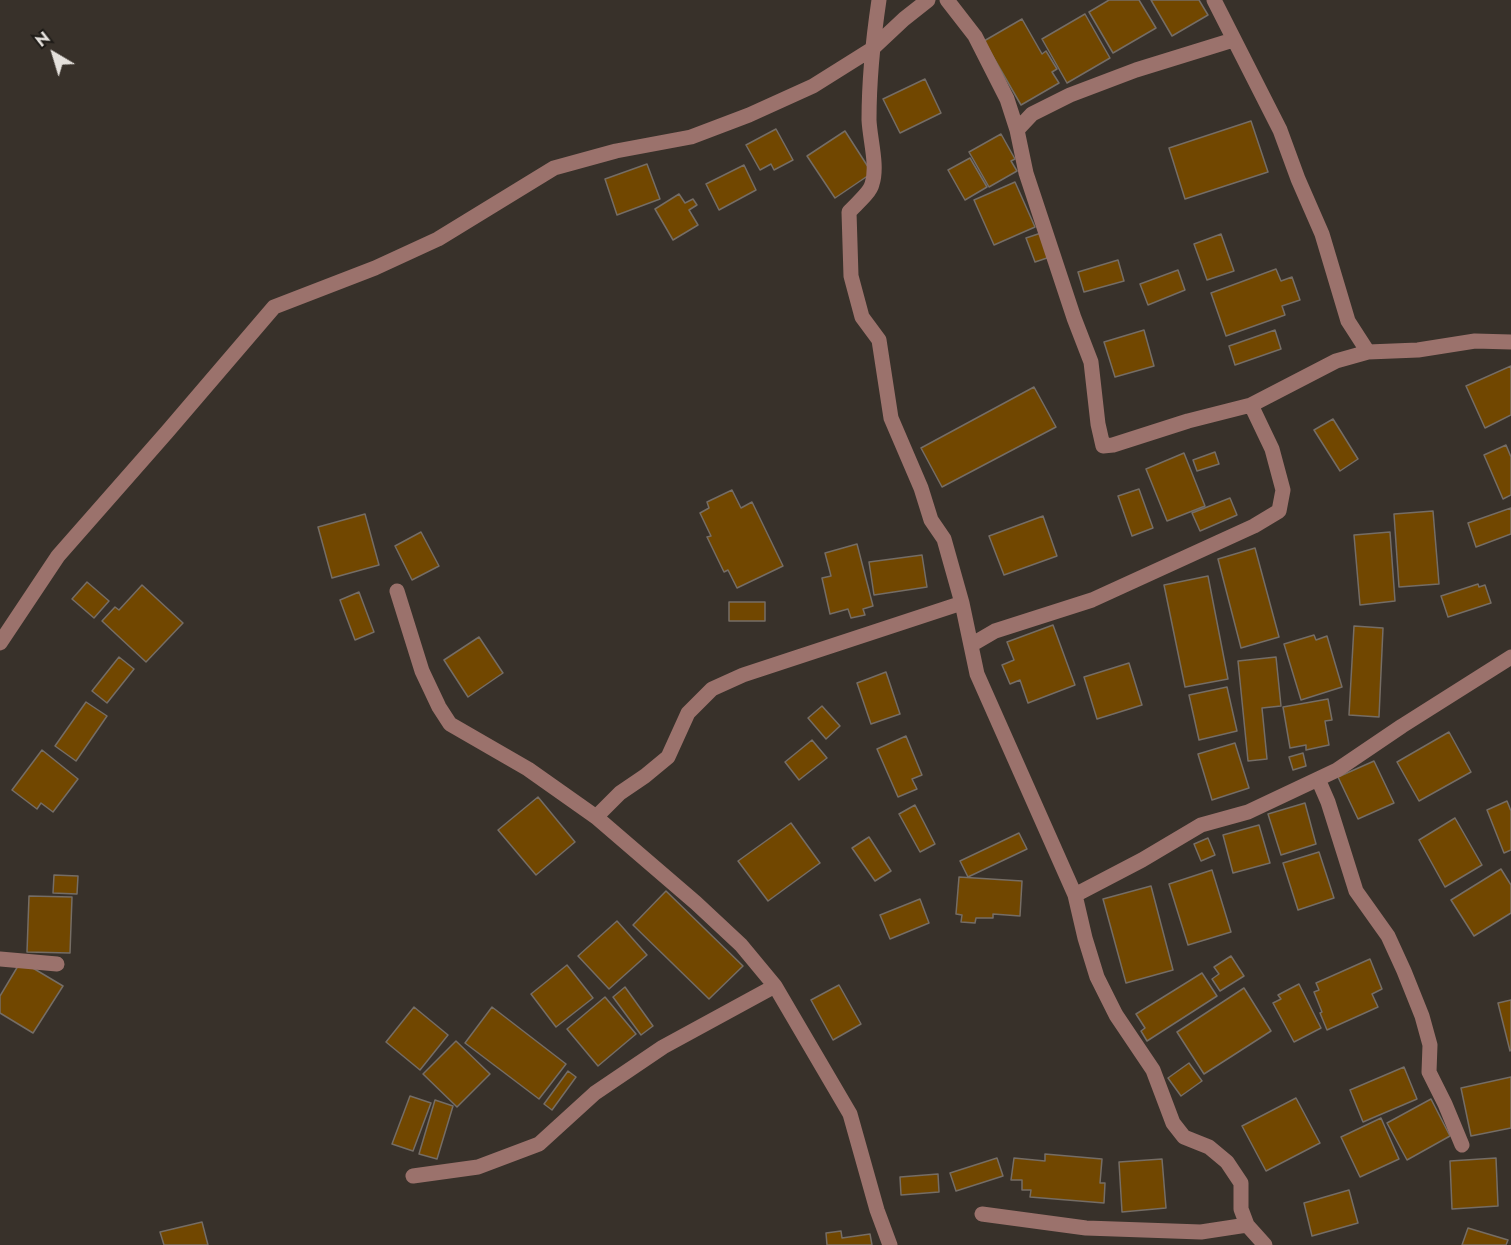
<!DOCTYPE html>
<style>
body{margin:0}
#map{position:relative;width:1511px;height:1245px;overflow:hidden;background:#38312a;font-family:Jost,sans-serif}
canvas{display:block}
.north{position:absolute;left:24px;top:24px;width:60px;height:60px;-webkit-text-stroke:4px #1d1a16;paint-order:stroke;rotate:322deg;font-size:16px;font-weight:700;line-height:24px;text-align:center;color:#e5e1dc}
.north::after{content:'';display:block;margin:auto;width:21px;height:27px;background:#e5e1dc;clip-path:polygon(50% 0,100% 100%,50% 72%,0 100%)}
</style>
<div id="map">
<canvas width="1511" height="1245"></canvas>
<div class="north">N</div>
</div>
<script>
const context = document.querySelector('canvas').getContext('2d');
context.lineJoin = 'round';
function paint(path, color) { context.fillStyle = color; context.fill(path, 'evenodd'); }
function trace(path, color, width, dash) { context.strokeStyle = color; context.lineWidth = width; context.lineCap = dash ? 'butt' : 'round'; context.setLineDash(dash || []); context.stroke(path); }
const building = new Path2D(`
 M 1109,0 L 1139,0 L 1156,28 L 1113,53 L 1089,12 Z
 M 1151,0 L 1199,0 L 1208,15 L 1172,36 Z
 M 1085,14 L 1110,58 L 1067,83 L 1042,39 Z
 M 1022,19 L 1042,54 L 1046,51 L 1057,69 L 1052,72 L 1059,83 L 1021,105 L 984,41 Z
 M 925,79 L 941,113 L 900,133 L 883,99 Z
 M 1251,121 L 1268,172 L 1185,199 L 1169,148 Z
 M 776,129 L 793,160 L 774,170 L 771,164 L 760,170 L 746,145 Z
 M 845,131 L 872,173 L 835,198 L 807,156 Z
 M 1001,134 L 1015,159 L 1011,161 L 1017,171 L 989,187 L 969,152 Z
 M 970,158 L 987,187 L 965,200 L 948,170 Z
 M 647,164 L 660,199 L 617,215 L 605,179 Z
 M 744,165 L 756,190 L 719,210 L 706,184 Z
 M 1015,182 L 1035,227 L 994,245 L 974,200 Z
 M 679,194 L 685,203 L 693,199 L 697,205 L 689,210 L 698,225 L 673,240 L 655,209 Z
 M 1041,233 L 1050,257 L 1035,262 L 1026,238 Z
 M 1221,234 L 1234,271 L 1207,280 L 1194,244 Z
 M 1118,260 L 1124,281 L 1084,292 L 1078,272 Z
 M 1276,269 L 1281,281 L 1292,277 L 1300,300 L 1282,306 L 1285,315 L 1226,336 L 1211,293 Z
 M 1178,270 L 1185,290 L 1148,305 L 1140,284 Z
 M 1144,330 L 1154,366 L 1115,377 L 1104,342 Z
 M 1275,330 L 1281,349 L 1235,365 L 1229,346 Z
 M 1511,366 L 1511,415 L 1485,428 L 1466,386 Z
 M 1034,387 L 1056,427 L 942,487 L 921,448 Z
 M 1333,419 L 1358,459 L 1340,471 L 1314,430 Z
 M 1506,445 L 1511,457 L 1511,495 L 1503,499 L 1484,455 Z
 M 1215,452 L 1219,464 L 1197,471 L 1193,460 Z
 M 1184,453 L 1205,506 L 1167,521 L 1146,469 Z
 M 1139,489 L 1153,528 L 1132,536 L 1118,496 Z
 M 732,490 L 741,508 L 752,502 L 783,566 L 737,588 L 728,570 L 724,572 L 707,537 L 711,536 L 700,513 L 709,508 L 707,502 Z
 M 1230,498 L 1237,515 L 1200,531 L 1192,513 Z
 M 1511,508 L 1511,534 L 1476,547 L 1468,523 Z
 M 1433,511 L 1439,584 L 1399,587 L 1394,514 Z
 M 365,514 L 379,565 L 332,578 L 318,527 Z
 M 1043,516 L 1057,556 L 1004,575 L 989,536 Z
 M 421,532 L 439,566 L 412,580 L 395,546 Z
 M 1390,532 L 1395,601 L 1360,605 L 1354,535 Z
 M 857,544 L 873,606 L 863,609 L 865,615 L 851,618 L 848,609 L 830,614 L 822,578 L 831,576 L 825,553 Z
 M 1255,548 L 1279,637 L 1241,648 L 1218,559 Z
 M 922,555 L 927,587 L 874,595 L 869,562 Z
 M 1208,576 L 1228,679 L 1185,687 L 1164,585 Z
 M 87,582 L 109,601 L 94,618 L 72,599 Z
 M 1478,584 L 1479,587 L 1485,585 L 1491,603 L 1448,617 L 1441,596 Z
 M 142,585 L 183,623 L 146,662 L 102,621 L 115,607 L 119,610 Z
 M 359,592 L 374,632 L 355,640 L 340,600 Z
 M 729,602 L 765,602 L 765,621 L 729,621 Z
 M 1053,625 L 1075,685 L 1028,703 L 1020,680 L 1010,684 L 1002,665 L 1014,660 L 1007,642 Z
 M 1354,626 L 1383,628 L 1379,717 L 1349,715 Z
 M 1314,635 L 1316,640 L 1327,636 L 1342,687 L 1301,700 L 1284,644 Z
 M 479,637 L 503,673 L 468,697 L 444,660 Z
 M 119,657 L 134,669 L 107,703 L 92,691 Z
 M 1276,657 L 1281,706 L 1262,708 L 1267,759 L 1248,761 L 1238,661 Z
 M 1129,663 L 1142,705 L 1097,719 L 1084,677 Z
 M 886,672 L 900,714 L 871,724 L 857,683 Z
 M 1227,687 L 1237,731 L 1199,740 L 1189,695 Z
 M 1328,699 L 1332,720 L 1325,721 L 1329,745 L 1306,750 L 1306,745 L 1290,748 L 1283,707 Z
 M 86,702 L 107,716 L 76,761 L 55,746 Z
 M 822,706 L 840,726 L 826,739 L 808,718 Z
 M 1449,732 L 1471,772 L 1419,801 L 1397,762 Z
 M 906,736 L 922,775 L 912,779 L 917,789 L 898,797 L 877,749 Z
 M 812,740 L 827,758 L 799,780 L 785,762 Z
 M 1235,743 L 1249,788 L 1212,800 L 1198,754 Z
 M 42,750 L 78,779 L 53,812 L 41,803 L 37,809 L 12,790 Z
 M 1303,753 L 1306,766 L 1293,770 L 1289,757 Z
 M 1374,761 L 1394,803 L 1358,819 L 1338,777 Z
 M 538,797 L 575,842 L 536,875 L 498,830 Z
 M 1507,801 L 1511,811 L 1511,850 L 1504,853 L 1487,810 Z
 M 1305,803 L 1316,844 L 1281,855 L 1268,814 Z
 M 915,805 L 935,844 L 920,852 L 899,814 Z
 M 1455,818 L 1482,865 L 1445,887 L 1419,840 Z
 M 791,823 L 820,863 L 768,901 L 738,861 Z
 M 1259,825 L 1270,863 L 1233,873 L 1223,835 Z
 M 1019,833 L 1027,849 L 968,877 L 960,861 Z
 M 869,837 L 891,871 L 875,881 L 852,848 Z
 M 1208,838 L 1215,855 L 1201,861 L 1194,844 Z
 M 1319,852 L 1334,898 L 1298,910 L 1283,863 Z
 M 1501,869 L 1511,885 L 1511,913 L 1474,936 L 1451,900 Z
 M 1212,870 L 1231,932 L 1188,945 L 1169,884 Z
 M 54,875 L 78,876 L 77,894 L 53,893 Z
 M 959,877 L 1022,881 L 1020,916 L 993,914 L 993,918 L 976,918 L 975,923 L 961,922 L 962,915 L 956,914 Z
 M 1151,886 L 1173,970 L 1126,983 L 1103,899 Z
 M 666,891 L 743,966 L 709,999 L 633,925 Z
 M 29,896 L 72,897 L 70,953 L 27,952 Z
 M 920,899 L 929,923 L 890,939 L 880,915 Z
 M 617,921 L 647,955 L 609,989 L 578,956 Z
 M 1231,956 L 1244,976 L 1220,991 L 1212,979 L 1219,974 L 1214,967 Z
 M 1370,959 L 1382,989 L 1372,994 L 1378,1007 L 1327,1030 L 1320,1013 L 1322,1012 L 1314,992 L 1319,990 L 1316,983 Z
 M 21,961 L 63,986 L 33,1033 L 0,1013 L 0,996 Z
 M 567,965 L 593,998 L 556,1027 L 531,994 Z
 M 1202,973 L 1217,996 L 1147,1041 L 1141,1031 L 1145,1028 L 1136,1014 Z
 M 1299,984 L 1321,1028 L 1294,1042 L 1273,1003 L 1281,999 L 1278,995 Z
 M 839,985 L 861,1024 L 833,1040 L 811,1000 Z
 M 625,987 L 653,1026 L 641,1035 L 613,997 Z
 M 1244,988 L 1271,1031 L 1204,1074 L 1177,1032 Z
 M 605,997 L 636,1034 L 598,1066 L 567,1029 Z
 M 1511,1000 L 1511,1050 L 1510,1051 L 1498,1003 Z
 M 414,1007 L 448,1035 L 420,1070 L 386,1042 Z
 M 492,1007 L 566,1064 L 539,1099 L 465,1043 Z
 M 456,1041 L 490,1074 L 457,1107 L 423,1074 Z
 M 1189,1063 L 1202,1081 L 1181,1096 L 1168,1078 Z
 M 1404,1067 L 1417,1099 L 1363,1122 L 1350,1090 Z
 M 568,1071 L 576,1077 L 552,1110 L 544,1104 Z
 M 1511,1077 L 1511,1128 L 1471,1136 L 1461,1088 Z
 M 410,1096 L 431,1103 L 413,1151 L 392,1144 Z
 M 1296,1098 L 1320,1143 L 1266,1171 L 1242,1126 Z
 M 1431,1099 L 1450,1136 L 1407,1160 L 1387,1123 Z
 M 435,1100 L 453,1106 L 437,1159 L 419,1154 Z
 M 1381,1118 L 1399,1159 L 1360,1177 L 1341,1137 Z
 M 1045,1154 L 1102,1159 L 1100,1183 L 1105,1183 L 1104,1203 L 1030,1197 L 1031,1190 L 1022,1190 L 1022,1180 L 1011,1180 L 1014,1158 L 1045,1161 Z
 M 997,1158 L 1003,1176 L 956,1191 L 950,1173 Z
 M 1496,1158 L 1498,1206 L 1452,1209 L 1450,1161 Z
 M 1162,1159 L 1166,1208 L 1122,1212 L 1119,1162 Z
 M 938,1174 L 939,1192 L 901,1195 L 900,1177 Z
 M 1349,1190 L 1358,1223 L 1312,1236 L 1304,1203 Z
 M 202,1222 L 208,1245 L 164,1245 L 160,1232 Z
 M 1468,1228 L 1508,1240 L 1506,1245 L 1462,1245 Z
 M 841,1231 L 842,1238 L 870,1234 L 872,1245 L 827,1245 L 826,1233 Z`);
paint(building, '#714700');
trace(building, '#756d65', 1.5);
trace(new Path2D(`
 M 879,0 C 873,40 869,79 869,120 C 870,140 878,166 872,184 C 870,193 855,205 849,212 L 851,276 L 862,317 L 879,340 L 891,418 L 921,488 L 931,520 L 944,539 L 962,603 L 977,674 L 1075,895 L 1085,938 L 1097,977 L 1116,1015 L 1153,1070 L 1173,1123 L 1184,1137 L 1209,1147 L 1227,1162 L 1241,1183 L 1241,1209 L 1247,1225 L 1265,1245
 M 947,0 L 975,36 L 1007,99 L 1017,130 L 1026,173 L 1074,318 L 1091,362 L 1098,424 L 1103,446 L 1113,445 L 1188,421 L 1251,405
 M 1214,0 L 1280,130 L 1298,179 L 1322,234 L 1348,321 L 1368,352 L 1418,350 L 1475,341 L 1511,342
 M 1017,130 L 1032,114 L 1070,95 L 1136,70 L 1233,40
 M 397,591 L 422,671 L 439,707 L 450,724 L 528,769 L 596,817 L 696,903 L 741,945 L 775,986
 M 0,643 L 58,556 L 167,432 L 274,307 L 375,268 L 438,239 L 554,168 L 616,151 L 691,137 L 749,115 L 813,86 L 872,49 L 904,19 L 928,0
 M 971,645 L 995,631 L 1092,600 L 1254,526 L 1279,511 L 1283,490 L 1272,449 L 1251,405 L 1336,361 L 1368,352
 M 1318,779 L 1328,802 L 1356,891 L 1388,936 L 1404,971 L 1422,1016 L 1430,1045 L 1429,1072 L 1445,1104 L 1462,1145
 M 596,817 L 620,793 L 645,776 L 668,757 L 688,713 L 712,689 L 743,675 L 962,603
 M 1075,895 L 1142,860 L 1201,825 L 1248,812 L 1337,770 L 1402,726 L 1511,657
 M 0,959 L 57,964
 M 413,1176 L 478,1167 L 539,1144 L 595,1093 L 663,1047 L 775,986 L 850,1114 L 877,1210 L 890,1245
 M 982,1214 L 1086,1228 L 1201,1232 L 1247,1225`), '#9b726c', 15);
</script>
